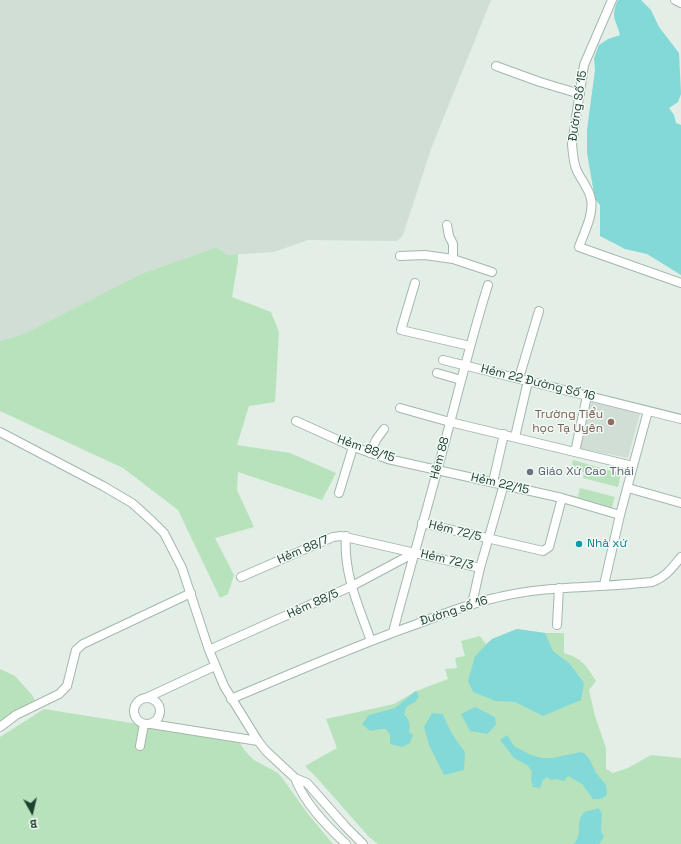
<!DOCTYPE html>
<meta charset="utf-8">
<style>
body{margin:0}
#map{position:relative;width:681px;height:844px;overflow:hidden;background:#e2eee6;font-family:"Space Grotesk",sans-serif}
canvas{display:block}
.north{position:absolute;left:12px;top:792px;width:40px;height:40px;-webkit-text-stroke:3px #f3faf5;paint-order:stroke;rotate:172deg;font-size:11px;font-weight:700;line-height:16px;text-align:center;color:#1f4132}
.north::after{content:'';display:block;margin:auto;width:14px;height:18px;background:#1f4132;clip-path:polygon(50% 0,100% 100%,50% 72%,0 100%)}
</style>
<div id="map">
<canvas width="681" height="844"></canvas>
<div class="north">B</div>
</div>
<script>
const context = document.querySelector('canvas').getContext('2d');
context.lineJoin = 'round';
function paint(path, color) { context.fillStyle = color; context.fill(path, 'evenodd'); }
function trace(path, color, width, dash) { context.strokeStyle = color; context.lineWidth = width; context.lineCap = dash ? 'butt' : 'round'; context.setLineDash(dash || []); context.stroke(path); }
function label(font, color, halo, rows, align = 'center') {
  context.font = font + ' "Space Grotesk",sans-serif'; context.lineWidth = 3; context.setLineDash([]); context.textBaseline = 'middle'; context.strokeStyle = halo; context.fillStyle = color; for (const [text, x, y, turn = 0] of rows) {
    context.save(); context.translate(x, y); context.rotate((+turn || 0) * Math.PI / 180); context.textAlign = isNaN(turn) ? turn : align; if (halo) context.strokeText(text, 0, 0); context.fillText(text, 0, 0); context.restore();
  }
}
paint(new Path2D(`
 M 0,0 L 491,0 L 431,149 L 403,235 L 397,241 L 308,240 L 274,252 L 227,255 L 217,247 L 141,274 L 24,334 L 0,341 Z
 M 593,397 L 641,410 L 628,458 L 577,448 Z`), '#d0ded5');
paint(new Path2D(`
 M 217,247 L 227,255 L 238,254 L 238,261 L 232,297 L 271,312 L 279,332 L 275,402 L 249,406 L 237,445 L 290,453 L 336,473 L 322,500 L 238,472 L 237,490 L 254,527 L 215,538 L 234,575 L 228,594 L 220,598 L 178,510 L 123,468 L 0,411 L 0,341 L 24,334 L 141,274 Z
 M 573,460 L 619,473 L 620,477 L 618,487 L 583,478 L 584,472 L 571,469 Z
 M 580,488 L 615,497 L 611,510 L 570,500 L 571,495 L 578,497 Z
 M 517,629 L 545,633 L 564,633 L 564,653 C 583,659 586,665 596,681 L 589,690 L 595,716 L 606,748 L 606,769 L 613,773 L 628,768 L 651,755 L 681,758 L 681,844 L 378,844 L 369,837 L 317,778 L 305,766 L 337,748 L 326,719 L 394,704 L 416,691 L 448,679 L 445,669 L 457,668 L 455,658 L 465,656 L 461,641 L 480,636 L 486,644 L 492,639 Z
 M 0,669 L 15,676 L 33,696 L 36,704 L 0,728 Z
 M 44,709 L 238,740 L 245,751 L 254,760 L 278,773 L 283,779 L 308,814 L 333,844 L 0,844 L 0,737 Z`), '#b8e2bc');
paint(new Path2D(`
 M 618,0 L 641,0 L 651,10 L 659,27 L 679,53 L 681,94 L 678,102 L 669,108 L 674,115 L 676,123 L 681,125 L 681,275 L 647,254 L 625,249 L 600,236 L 600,205 L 595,199 L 587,153 L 587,130 L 595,70 L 594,58 L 599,45 L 608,39 L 620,35 C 616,19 610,17 618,0 Z
 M 517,629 L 545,633 L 553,651 L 570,664 L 584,683 L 581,700 L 543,716 L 515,702 L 496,701 L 473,692 L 468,681 L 475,656 L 492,639 Z
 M 416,691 L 419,696 L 415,702 L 406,707 L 404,715 C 410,720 410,724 409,732 L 413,735 L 410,743 L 402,747 L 390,744 L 390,735 L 386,729 L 379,729 L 370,731 L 362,724 L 369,715 L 395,708 Z
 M 475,707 L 495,717 L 496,725 L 487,734 L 470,731 L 461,714 Z
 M 432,713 L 443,714 C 448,729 456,740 465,752 L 464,770 L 444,775 L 429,745 L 424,727 Z
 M 507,735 L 514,746 L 531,755 L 542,758 L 552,758 L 581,752 L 585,754 L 590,760 L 596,773 L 606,785 L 607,795 L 601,799 L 593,799 L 582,784 L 568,776 L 564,781 L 557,779 L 551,780 L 547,777 L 543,780 L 540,788 L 533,787 L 531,779 L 532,771 L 527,765 L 514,758 L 500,740 Z
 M 598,808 L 602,813 L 601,831 L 604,837 L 599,844 L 573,844 C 584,837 574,819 585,812 C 589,810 594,810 598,808 Z`), '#83d9d7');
const street = new Path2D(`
 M 612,0 L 584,65 L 572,144 C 573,153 573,163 577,171 C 582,181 589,189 591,199 C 594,215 584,232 579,247 L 681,283
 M 675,0 L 681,3
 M 496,66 L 540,82 L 580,94
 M 447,225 L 449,236 L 453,244 L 453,259
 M 400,256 L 425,255 L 453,259 L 492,272
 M 415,283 L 401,330 L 470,346
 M 443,360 L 681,419
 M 437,373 L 461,380
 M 519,378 L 539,311
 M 296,421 L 351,446 L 388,459 L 562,498 L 620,515 L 633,466 L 450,422 L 400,408
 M 0,432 L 103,486 L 132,503 L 152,521 L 164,533 L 182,568 L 209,650 L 224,686 L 258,741 L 266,751 L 295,778
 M 515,437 L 528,381
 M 575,452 L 587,396
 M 370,453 L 376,440 L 384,429
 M 633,466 L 648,411
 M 493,482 L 504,434
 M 628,488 L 681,503
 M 339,493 L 353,447
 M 422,523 L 543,551 L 549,547 L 562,498
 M 346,536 C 343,573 359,607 371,641
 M 241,577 L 333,537 L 341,536 L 480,568
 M 604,585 L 620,515
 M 472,604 L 480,568 L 504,484
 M 557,625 L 559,588
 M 393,632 C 409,571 427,510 443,449 C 458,394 471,339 488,285
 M 209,650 L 352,586 L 414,553
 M134 711a13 13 0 1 1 26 0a13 13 0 1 1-26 0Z
 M 146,698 L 215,666
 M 231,699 C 293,673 354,646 417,624 C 443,614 468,604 495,598 C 546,585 600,588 652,582 C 666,577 672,568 681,557
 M 151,724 L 258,741
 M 0,727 L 16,715 L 59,694 L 67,686 L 76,650 L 83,644 L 191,593
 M 140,746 L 144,724
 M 346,844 C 326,825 305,804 295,778 L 307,783 L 345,826 L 363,844`);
trace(street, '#a4b7ac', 10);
trace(street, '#fff', 8);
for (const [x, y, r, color] of [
 [611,422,4,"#8d6e63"],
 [530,472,4,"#6b7280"],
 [579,544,4,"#0f9aa8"]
]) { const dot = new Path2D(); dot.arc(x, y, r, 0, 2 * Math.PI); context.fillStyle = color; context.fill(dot); trace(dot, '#f3faf5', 1.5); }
label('12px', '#1f4132', '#f3faf5', [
 ["Đường Số 15",578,106,-82],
 ["Hẻm 22 Đường Số 16",538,383,14],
 ["Hẻm 88/15",366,449,19],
 ["Hẻm 88",440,458,-75],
 ["Hẻm 22/15",500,484,13],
 ["Hẻm 72/5",455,531,14],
 ["Hẻm 88/7",303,550,-23],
 ["Hẻm 72/3",447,560,13],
 ["Hẻm 88/5",313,604,-24],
 ["Đường số 16",454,611,-18]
]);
label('12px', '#785e54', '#f3faf5', [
 ["Trường Tiểu",603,415],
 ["học Tạ Uyên",603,429]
], 'right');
label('12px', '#5b616d', '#f3faf5', [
 ["Giáo Xứ Cao Thái",538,472]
], 'left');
label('12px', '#0d838f', '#f3faf5', [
 ["Nhà xứ",587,544]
], 'left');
</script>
